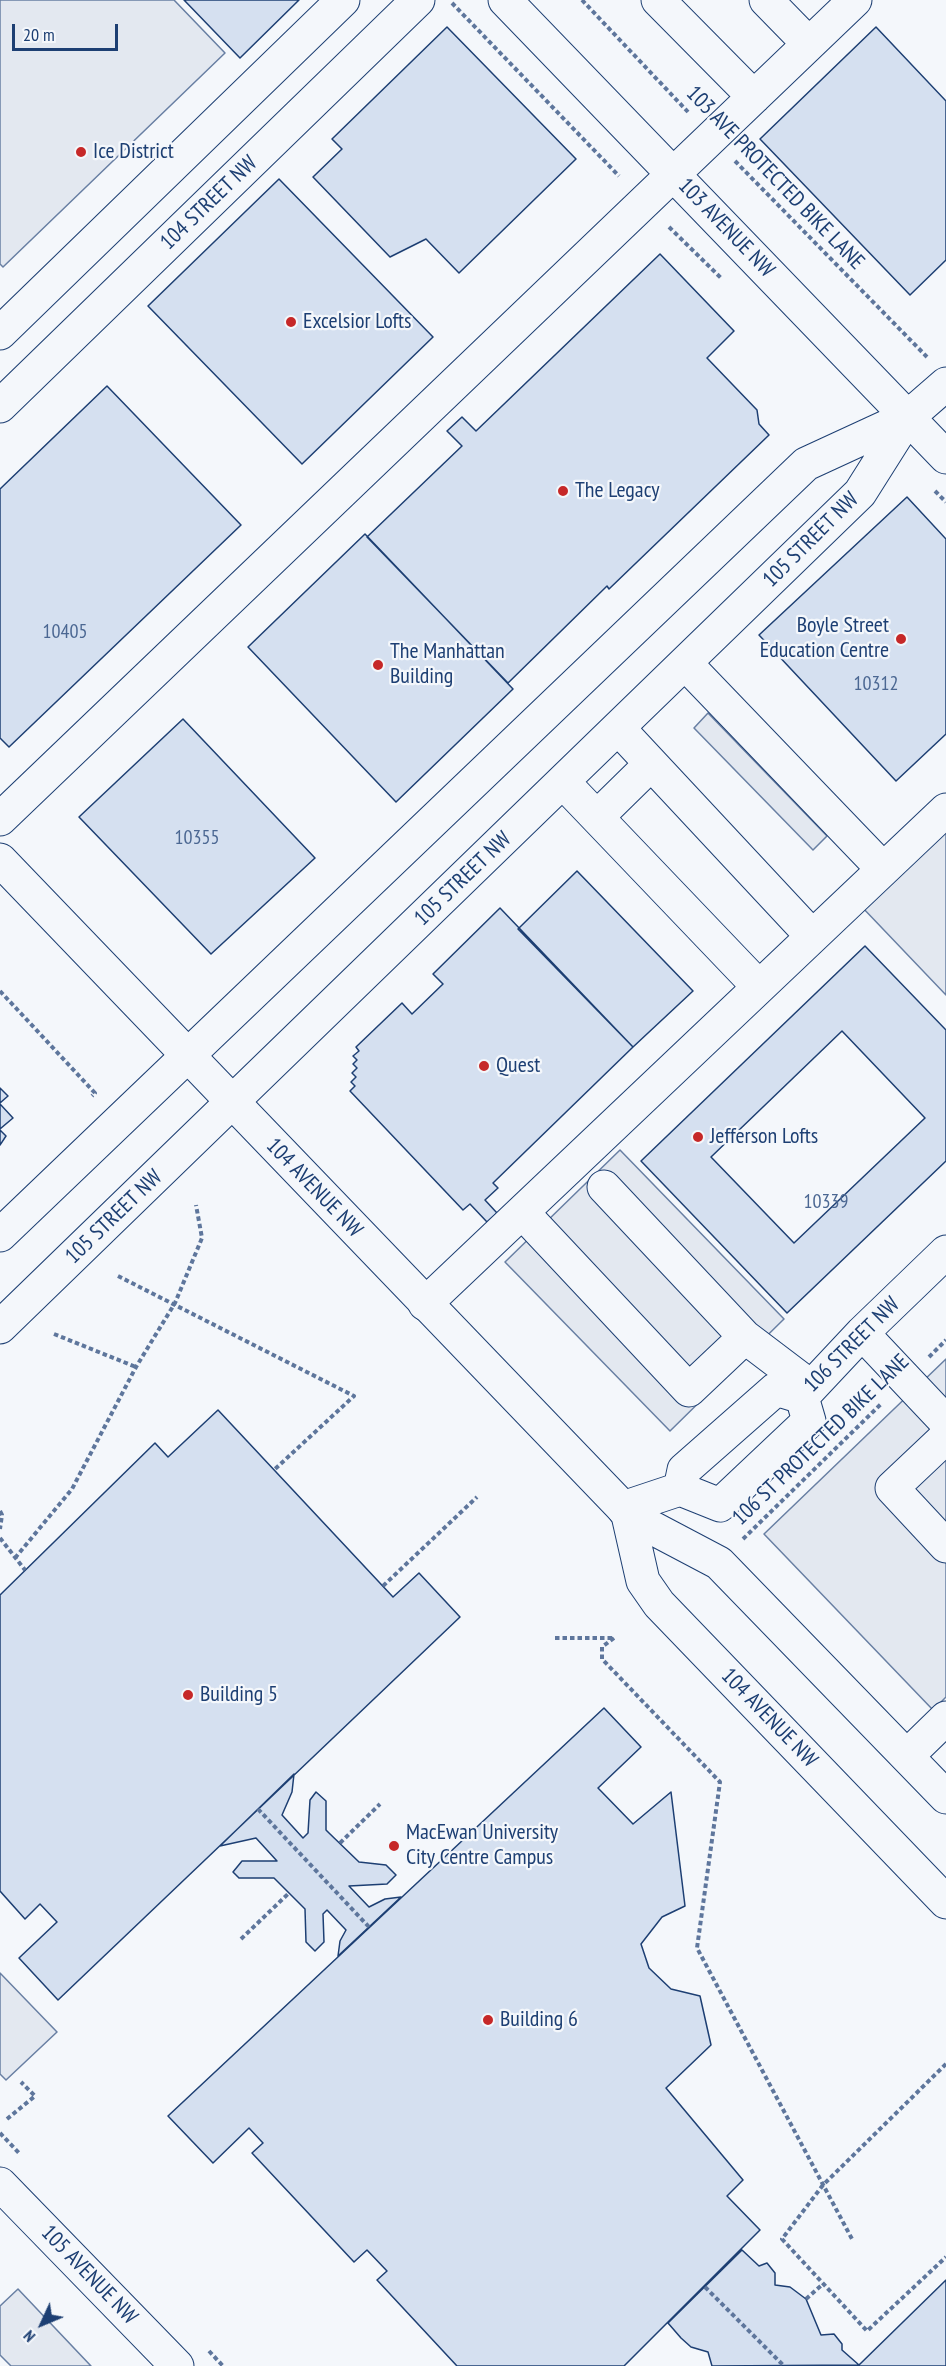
<!DOCTYPE html>
<style>
body{margin:0}
#map{position:relative;width:946px;height:2366px;overflow:hidden;background:#f4f7fb;font-family:"PT Sans Narrow",sans-serif}
canvas{display:block}
.north{position:absolute;left:12px;top:2294px;width:60px;height:60px;-webkit-text-stroke:4px #f4f7fb;paint-order:stroke;rotate:226deg;font-size:16px;font-weight:700;line-height:24px;text-align:center;color:#1d3f73}
.north::after{content:'';display:block;margin:auto;width:21px;height:27px;background:#1d3f73;clip-path:polygon(50% 0,100% 100%,50% 72%,0 100%)}
.scale{position:absolute;left:12px;top:24px;width:106px;height:27px;box-sizing:border-box;border:3px solid #1d3f73;border-top:0;padding-left:8px;font-size:18px;line-height:21px;white-space:nowrap;color:#1d3f73;-webkit-text-stroke:4px #f4f7fb;paint-order:stroke}
</style>
<div id="map">
<canvas width="946" height="2366"></canvas>
<div class="north">N</div>
<div class="scale">20 m</div>
</div>
<script>
const context = document.querySelector('canvas').getContext('2d');
context.lineJoin = 'round';
function paint(path, color) { context.fillStyle = color; context.fill(path, 'evenodd'); }
function trace(path, color, width, dash) { context.strokeStyle = color; context.lineWidth = width; context.lineCap = dash ? 'butt' : 'round'; context.setLineDash(dash || []); context.stroke(path); }
function label(font, color, halo, rows, align = 'center') {
  context.font = font + ' "PT Sans Narrow",sans-serif'; context.lineWidth = 4.5; context.setLineDash([]); context.textBaseline = 'middle'; context.strokeStyle = halo; context.fillStyle = color; for (const [text, x, y, turn = 0] of rows) {
    context.save(); context.translate(x, y); context.rotate((+turn || 0) * Math.PI / 180); context.textAlign = isNaN(turn) ? turn : align; if (halo) context.strokeText(text, 0, 0); context.fillText(text, 0, 0); context.restore();
  }
}
const parking = new Path2D(`
 M 0,0 L 174,0 L 225,53 L 3,267 L 0,264 Z
 M 708,713 L 827,836 L 813,850 L 694,728 Z
 M 946,825 L 946,995 L 861,906 Z
 M 620,1150 L 784,1319 L 670,1431 L 505,1262 Z
 M 946,1359 L 946,1697 L 933,1710 L 764,1534 Z
 M 0,1973 L 57,2032 L 6,2080 L 0,2074 Z
 M 18,2289 L 91,2366 L 11,2366 L 0,2355 L 0,2306 Z`);
paint(parking, '#e3e8f0');
trace(parking, '#687fa3', 1.5);
const building = new Path2D(`
 M 184,0 L 299,0 L 240,58 Z
 M 447,27 L 576,159 L 459,273 L 426,239 L 390,257 L 313,177 L 342,149 L 332,139 Z
 M 876,27 L 946,101 L 946,260 L 910,295 L 760,139 Z
 M 279,179 L 433,337 L 302,464 L 148,306 Z
 M 660,254 L 734,331 L 707,358 L 757,410 L 759,424 L 769,435 L 609,589 L 607,586 L 508,683 L 367,537 L 462,446 L 447,431 L 462,417 L 476,431 Z
 M 107,386 L 241,525 L 9,747 L 0,738 L 0,489 Z
 M 907,497 L 946,539 L 946,734 L 896,781 L 759,635 Z
 M 365,534 L 513,689 L 396,802 L 248,647 Z
 M 183,719 L 315,858 L 211,954 L 79,817 Z
 M 577,871 L 693,991 L 633,1047 L 518,929 Z
 M 500,908 L 633,1047 L 493,1183 L 498,1188 L 485,1200 L 497,1213 L 487,1222 L 470,1204 L 463,1210 L 350,1091 L 355,1086 L 351,1082 L 356,1077 L 352,1073 L 357,1068 L 353,1064 L 357,1060 L 353,1056 L 359,1051 L 356,1047 L 402,1003 L 412,1014 L 443,984 L 433,974 Z
 M 865,946 L 946,1030 L 946,1161 L 787,1313 L 641,1161 ZM 842,1031 L 925,1118 L 794,1243 L 711,1157 Z
 M 0,1088 L 8,1096 L 0,1103 Z
 M 0,1104 L 13,1118 L 0,1129 Z
 M 0,1130 L 6,1136 L 0,1145 Z
 M 218,1410 L 393,1597 L 419,1573 L 460,1617 L 58,2000 L 19,1958 L 57,1922 L 40,1904 L 25,1919 L 0,1891 L 0,1595 L 155,1443 L 168,1457 Z
 M 604,1708 L 641,1747 L 598,1788 L 633,1824 L 671,1792 L 685,1906 L 662,1917 L 641,1944 L 649,1968 L 671,1989 L 700,1996 L 711,2045 L 666,2088 L 743,2180 L 727,2196 L 760,2230 L 624,2366 L 457,2366 L 377,2280 L 387,2271 L 367,2250 L 354,2262 L 252,2153 L 263,2143 L 249,2128 L 213,2163 L 168,2116 Z
 M 294,1774 L 292,1792 L 282,1815 L 303,1838 L 308,1833 L 310,1800 L 316,1792 L 326,1801 L 326,1830 L 329,1833 L 359,1862 L 386,1865 L 396,1875 L 387,1884 L 349,1886 L 369,1907 L 385,1899 L 401,1897 L 338,1956 L 340,1941 L 346,1930 L 327,1910 L 323,1914 L 324,1942 L 315,1951 L 306,1942 L 305,1909 L 274,1878 L 239,1878 L 233,1872 L 242,1861 L 277,1861 L 256,1838 L 220,1846 Z
 M 742,2250 L 759,2266 L 767,2263 L 775,2273 L 775,2285 L 790,2287 L 806,2299 L 821,2335 L 834,2334 L 842,2344 L 842,2350 L 859,2365 L 712,2366 L 708,2352 L 691,2347 L 681,2338 L 668,2323 Z
 M 946,2280 L 946,2366 L 858,2366 L 859,2365 Z`);
paint(building, '#d5e0f0');
trace(building, '#1d3f73', 1.5);
const minor = new Path2D(`
 M 505,0 L 946,457
 M 658,0 L 754,97
 M 766,0 L 809,44
 M 0,333 L 343,0
 M 0,406 L 418,0
 M 685,663 L 883,869
 M 618,728 L 812,936
 M 563,782 L 759,987
 M 597,817 L 651,764
 M 0,819 L 855,0
 M 604,1187 L 745,1337 L 811,1387
 M 522,1212 L 689,1390 L 745,1337
 M 0,1235 L 806,464 L 908,417 L 946,384
 M 425,1304 L 946,810
 M 0,1327 L 860,493 L 908,417
 M 862,1333 L 946,1422
 M 802,1397 L 862,1333 L 946,1252
 M 946,1437 L 892,1488 L 946,1546
 M 680,1489 L 684,1470 L 776,1389 L 802,1397
 M 623,1508 L 680,1489 L 720,1505 L 809,1421 L 802,1397
 M 907,1756 L 946,1718
 M 0,2184 L 177,2366`);
const major = new Path2D(`
 M 0,860 L 623,1508 L 628,1515 L 643,1581 L 659,1604 L 946,1902
 M 628,1515 L 719,1563 L 946,1797`);
trace(minor, '#1d3f73', 35);
trace(major, '#1d3f73', 35);
trace(new Path2D(`
 M 582,0 L 688,112
 M 452,3 L 619,176
 M 735,161 L 927,357
 M 669,227 L 721,278
 M 935,491 L 946,502
 M 0,991 L 95,1093 L 92,1096
 M 118,1276 L 354,1396 L 274,1470
 M 54,1334 L 136,1367
 M 929,1357 L 946,1340
 M 0,1511 L 2,1515 L 0,1529
 M 0,1538 L 25,1570
 M 743,1539 L 881,1404
 M 15,1558 L 72,1489 L 136,1367 L 175,1303 L 202,1238 L 196,1205
 M 383,1586 L 477,1497
 M 555,1638 L 613,1638
 M 614,1638 L 602,1647 L 602,1659 L 720,1782 L 697,1948 L 852,2239
 M 340,1843 L 380,1804
 M 241,1939 L 289,1893
 M 946,2064 L 823,2185 L 782,2239 L 867,2331 L 946,2257
 M 7,2119 L 35,2096 L 21,2082
 M 0,2133 L 19,2153
 M 705,2287 L 784,2366
 M 806,2299 L 823,2284
 M 209,2351 L 223,2366`), '#5e769c', 4, [4.5, 3]);
trace(minor, '#f4f7fb', 33);
trace(major, '#f4f7fb', 33);
trace(new Path2D(`
 M 258,1809 L 369,1927`), '#5e769c', 4, [4.5, 3]);
for (const [x, y, r, color] of [
 [81,152,6,"#c62828"],
 [291,322,6,"#c62828"],
 [563,491,6,"#c62828"],
 [901,639,6,"#c62828"],
 [378,665,6,"#c62828"],
 [484,1066,6,"#c62828"],
 [698,1137,6,"#c62828"],
 [188,1695,6,"#c62828"],
 [394,1846,6,"#c62828"],
 [488,2020,6,"#c62828"]
]) { const dot = new Path2D(); dot.arc(x, y, r, 0, 2 * Math.PI); context.fillStyle = color; context.fill(dot); trace(dot, '#f4f7fb', 2); }
label('20px', '#4b6792', null, [
 ["10405",65,632],
 ["10312",876,684],
 ["10355",197,838],
 ["10339",826,1202]
]);
label('22px', '#1d3f73', '#f4f7fb', [
 ["Ice District",93,152],
 ["Excelsior Lofts",303,322],
 ["The Legacy",575,491],
 ["Boyle Street",889,626,"right"],
 ["Education Centre",889,651,"right"],
 ["The Manhattan",390,652],
 ["Building",390,677],
 ["Quest",496,1066],
 ["Jefferson Lofts",710,1137],
 ["Building 5",200,1695],
 ["MacEwan University",406,1833],
 ["City Centre Campus",406,1858],
 ["Building 6",500,2020]
], 'left');
label('22px', '#1d3f73', '#f4f7fb', [
 ["103 AVE PROTECTED BIKE LANE",775,178,46],
 ["104 STREET NW",209,203,-44],
 ["103 AVENUE NW",726,228,46],
 ["105 STREET NW",811,540,-45],
 ["105 STREET NW",463,879,-44],
 ["104 AVENUE NW",314,1188,46],
 ["105 STREET NW",114,1217,-44],
 ["106 STREET NW",852,1345,-45],
 ["106 ST PROTECTED BIKE LANE",821,1440,-44],
 ["104 AVENUE NW",769,1718,46],
 ["105 AVENUE NW",89,2275,46]
]);
</script>
